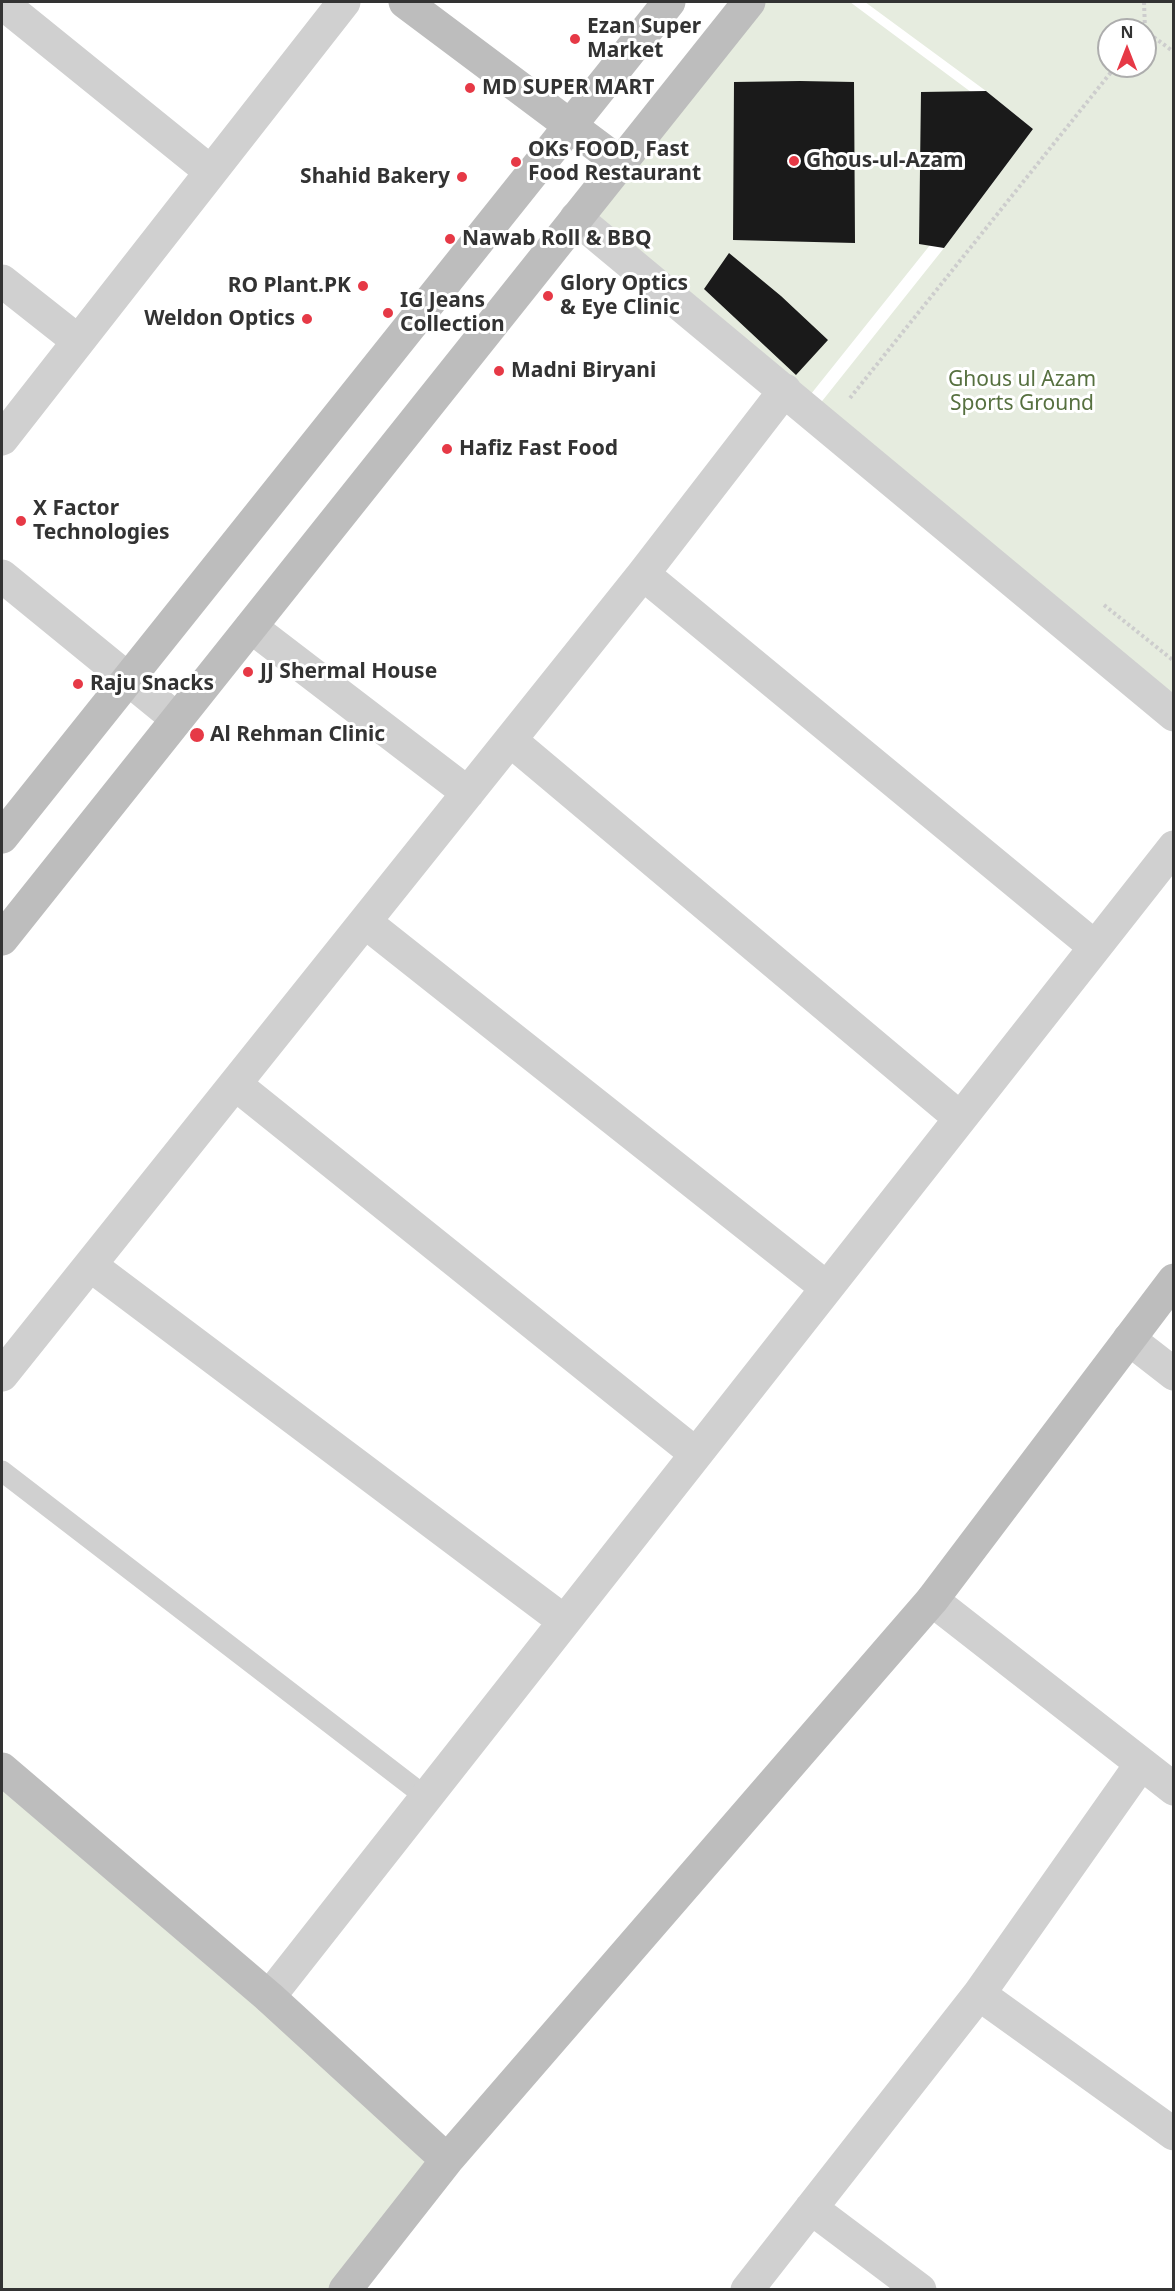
<!DOCTYPE html>
<style>
body{margin:0}
#map{position:relative;width:1175px;height:2291px;overflow:hidden;background:#fff;font-family:"Noto Sans",sans-serif}
canvas{display:block}
.frame{position:absolute;inset:0;border:3px solid #333;pointer-events:none}
.north{position:absolute;left:1097px;top:18px;width:60px;height:60px;box-sizing:border-box;background:#fff;border:2px solid #adadad;border-radius:50%;rotate:0deg;font-size:16px;font-weight:700;line-height:24px;text-align:center;color:#333}
.north::after{content:'';display:block;margin:auto;width:21px;height:27px;background:#e63946;clip-path:polygon(50% 0,100% 100%,50% 72%,0 100%)}
</style>
<div id="map">
<canvas width="1175" height="2291"></canvas>
<div class="frame"></div>
<div class="north">N</div>
</div>
<script>
const context = document.querySelector('canvas').getContext('2d');
context.lineJoin = 'round';
function paint(path, color) { context.fillStyle = color; context.fill(path, 'evenodd'); }
function trace(path, color, width, dash) { context.strokeStyle = color; context.lineWidth = width; context.lineCap = dash ? 'butt' : 'round'; context.setLineDash(dash || []); context.stroke(path); }
function label(font, color, halo, rows, align = 'center') {
  context.font = font + ' "Noto Sans",sans-serif'; context.lineWidth = 6; context.setLineDash([]); context.textBaseline = 'middle'; context.strokeStyle = halo; context.fillStyle = color; for (const [text, x, y, turn = 0] of rows) {
    context.save(); context.translate(x, y); context.rotate((+turn || 0) * Math.PI / 180); context.textAlign = isNaN(turn) ? turn : align; if (halo) context.strokeText(text, 0, 0); context.fillText(text, 0, 0); context.restore();
  }
}
paint(new Path2D(`
 M 749,2 L 850,2 L 1022,130 L 803,404 L 576,218 Z
 M 865,2 L 1173,2 L 1173,715 L 811,415 L 944,248 L 1033,129 L 986,91 ZM 1109,30 L 1145,30 L 1145,66 L 1109,66 Z
 M 2,1773 L 466,2162 L 362,2289 L 2,2289 Z`), '#e6ecdf');
paint(new Path2D(`
 M 800,81 L 854,82 L 855,243 L 733,240 L 734,82 Z
 M 986,91 L 1033,129 L 944,248 L 919,244 L 921,92 Z
 M 729,253 L 781,296 L 828,340 L 796,375 L 704,289 Z`), '#1a1a1a');
trace(new Path2D(`
 M 1144,2 L 1145,29
 M 1144,30 L 1174,52
 M 850,398 L 1116,66
 M 1104,605 L 1174,661`), '#cdcdcd', 4, [3, 3]);
trace(new Path2D(`
 M 2,1471 L 426,1797`), '#d0d0d0', 21);
trace(new Path2D(`
 M 2,3 L 211,172
 M 576,218 L 1174,715
 M 2,281 L 78,341
 M 2,439 L 344,2
 M 643,574 L 1095,947
 M 2,576 L 177,719
 M 251,627 L 468,793
 M 510,740 L 960,1118
 M 365,922 L 827,1288
 M 235,1084 L 696,1454
 M 90,1265 L 564,1621
 M 1129,1339 L 1174,1374
 M 2,1375 L 643,574 L 785,390
 M 932,1600 L 1174,1789
 M 979,1994 L 1174,2134
 M 269,1997 L 1174,847
 M 811,2208 L 920,2290
 M 747,2290 L 979,1994 L 1141,1764`), '#d0d0d0', 33);
trace(new Path2D(`
 M 405,2 L 620,163
 M 2,837 L 669,2
 M 2,939 L 749,2
 M 2,1769 L 269,1997 L 447,2160
 M 345,2290 L 447,2160 L 932,1600 L 1174,1280`), '#bdbdbd', 33);
for (const [x, y, r, color] of [
 [575,39,6,"#e63946"],
 [470,88,6,"#e63946"],
 [794,161,6,"#e63946"],
 [516,162,6,"#e63946"],
 [462,177,6,"#e63946"],
 [450,239,6,"#e63946"],
 [363,286,6,"#e63946"],
 [548,296,6,"#e63946"],
 [388,313,6,"#e63946"],
 [307,319,6,"#e63946"],
 [499,371,6,"#e63946"],
 [447,449,6,"#e63946"],
 [21,521,6,"#e63946"],
 [248,672,6,"#e63946"],
 [78,684,6,"#e63946"],
 [197,735,8,"#e63946"]
]) { const dot = new Path2D(); dot.arc(x, y, r, 0, 2 * Math.PI); context.fillStyle = color; context.fill(dot); trace(dot, '#fff', 2); }
label('bold 21px', '#333', '#fff', [
 ["Ezan Super",587,27],
 ["Market",587,51],
 ["MD SUPER MART",482,88],
 ["OKs FOOD, Fast",528,150],
 ["Food Restaurant",528,174],
 ["Ghous-ul-Azam",806,161],
 ["Shahid Bakery",450,177,"right"],
 ["Nawab Roll & BBQ",462,239],
 ["Glory Optics",560,284],
 ["& Eye Clinic",560,308],
 ["RO Plant.PK",351,286,"right"],
 ["IG Jeans",400,301],
 ["Collection",400,325],
 ["Weldon Optics",295,319,"right"],
 ["Madni Biryani",511,371],
 ["Hafiz Fast Food",459,449],
 ["X Factor",33,509],
 ["Technologies",33,533],
 ["JJ Shermal House",260,672],
 ["Raju Snacks",90,684],
 ["Al Rehman Clinic",210,735]
], 'left');
label('21px', '#56703f', '#fff', [
 ["Ghous ul Azam",1022,380],
 ["Sports Ground",1022,404]
]);
</script>
